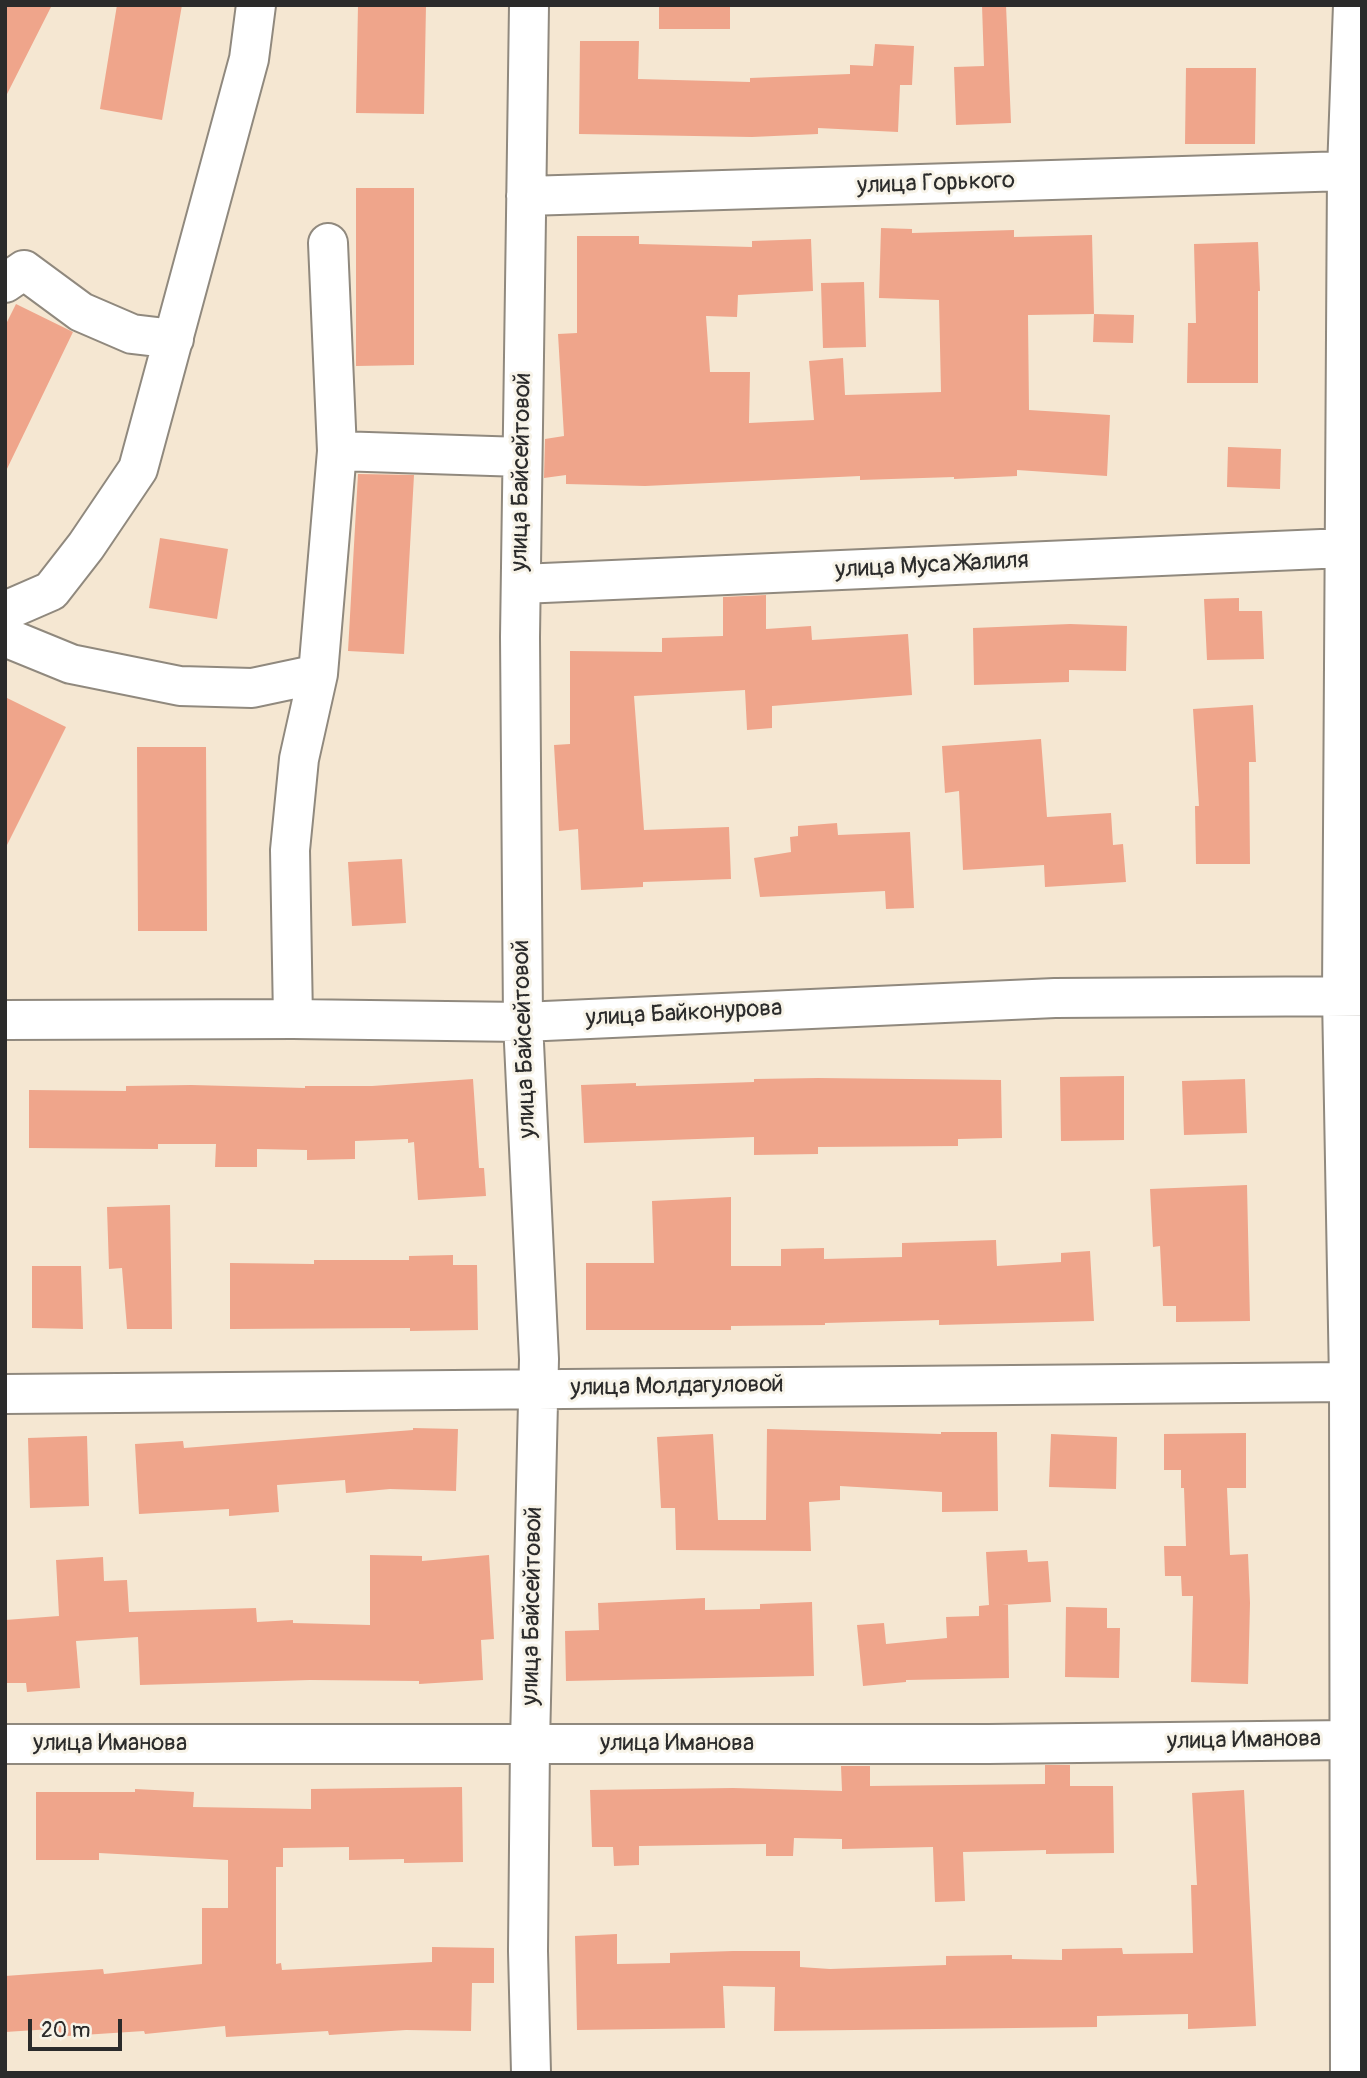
<!DOCTYPE html>
<meta charset="utf-8">
<style>
body{margin:0}
#map{position:relative;width:1367px;height:2078px;overflow:hidden;background:#f5e7d2;font-family:Pangolin,sans-serif}
canvas{display:block}
.frame{position:absolute;inset:0;border:7px solid #2b2b2b;pointer-events:none}
.scale{position:absolute;left:28px;top:2019px;width:94px;height:32px;box-sizing:border-box;border:4px solid #2b2b2b;border-top:0;padding-left:9px;font-size:21px;line-height:24px;white-space:nowrap;color:#2b2b2b;-webkit-text-stroke:5px #f7f3e8;paint-order:stroke}
</style>
<div id="map">
<canvas width="1367" height="2078"></canvas>
<div class="frame"></div>
<div class="scale">20 m</div>
</div>
<script>
const context = document.querySelector('canvas').getContext('2d');
context.lineJoin = 'round';
function paint(path, color) { context.fillStyle = color; context.fill(path, 'evenodd'); }
function trace(path, color, width, dash) { context.strokeStyle = color; context.lineWidth = width; context.lineCap = dash ? 'butt' : 'round'; context.setLineDash(dash || []); context.stroke(path); }
function label(font, color, halo, rows, align = 'center') {
  context.font = font + ' Pangolin,sans-serif'; context.lineWidth = 6; context.setLineDash([]); context.textBaseline = 'middle'; context.strokeStyle = halo; context.fillStyle = color; for (const [text, x, y, turn = 0] of rows) {
    context.save(); context.translate(x, y); context.rotate((+turn || 0) * Math.PI / 180); context.textAlign = isNaN(turn) ? turn : align; if (halo) context.strokeText(text, 0, 0); context.fillText(text, 0, 0); context.restore();
  }
}
paint(new Path2D(`
 M 5,5 L 52,5 L 5,98 Z
 M 117,5 L 182,5 L 162,120 L 100,109 Z
 M 358,5 L 426,5 L 424,114 L 356,113 Z
 M 659,5 L 730,5 L 730,29 L 659,29 Z
 M 982,5 L 1006,5 L 1011,123 L 956,125 L 954,67 L 984,66 Z
 M 580,41 L 639,41 L 638,79 L 750,82 L 750,78 L 850,74 L 850,65 L 873,66 L 875,44 L 914,46 L 912,85 L 900,85 L 898,132 L 818,128 L 818,134 L 752,137 L 579,134 Z
 M 1186,68 L 1256,68 L 1255,144 L 1185,144 Z
 M 356,188 L 414,188 L 414,365 L 356,366 Z
 M 881,228 L 912,229 L 912,233 L 1014,230 L 1014,237 L 1092,235 L 1094,314 L 1028,315 L 1029,410 L 1110,415 L 1107,476 L 1017,470 L 1017,476 L 954,479 L 954,477 L 860,480 L 860,476 L 645,486 L 566,484 L 566,475 L 544,478 L 545,439 L 564,436 L 558,334 L 577,333 L 577,236 L 639,236 L 639,244 L 752,247 L 752,241 L 811,239 L 813,291 L 738,295 L 737,317 L 706,316 L 710,372 L 750,372 L 749,423 L 814,420 L 809,361 L 843,358 L 845,395 L 941,392 L 939,300 L 879,298 Z
 M 1258,242 L 1260,291 L 1258,291 L 1258,383 L 1187,383 L 1188,323 L 1196,323 L 1194,244 Z
 M 864,282 L 866,347 L 823,348 L 821,283 Z
 M 16,304 L 73,332 L 5,473 L 5,326 Z
 M 1094,314 L 1134,315 L 1133,343 L 1093,342 Z
 M 1228,447 L 1281,449 L 1280,489 L 1227,487 Z
 M 358,474 L 414,475 L 404,654 L 348,651 Z
 M 160,538 L 228,549 L 217,619 L 149,608 Z
 M 766,595 L 766,629 L 811,626 L 812,640 L 908,634 L 912,695 L 772,706 L 772,728 L 747,730 L 745,690 L 634,696 L 644,830 L 729,827 L 731,879 L 643,882 L 643,887 L 581,890 L 578,829 L 559,831 L 554,745 L 570,744 L 570,651 L 662,652 L 662,638 L 723,636 L 723,597 Z
 M 1239,598 L 1239,611 L 1262,611 L 1264,659 L 1207,660 L 1204,599 Z
 M 1070,624 L 1127,626 L 1126,671 L 1069,670 L 1069,682 L 974,685 L 973,628 Z
 M 5,697 L 66,727 L 5,849 Z
 M 1253,705 L 1256,762 L 1249,762 L 1250,864 L 1196,864 L 1195,806 L 1199,806 L 1193,709 Z
 M 1041,739 L 1047,817 L 1111,813 L 1113,845 L 1123,844 L 1126,882 L 1045,887 L 1044,865 L 963,870 L 959,791 L 945,793 L 942,746 Z
 M 137,747 L 206,747 L 207,931 L 138,931 Z
 M 837,823 L 838,835 L 910,832 L 914,908 L 886,909 L 885,891 L 760,897 L 754,858 L 791,852 L 790,837 L 798,836 L 798,826 Z
 M 402,859 L 406,923 L 352,926 L 348,862 Z
 M 1124,1076 L 1124,1140 L 1061,1141 L 1060,1077 Z
 M 818,1078 L 1001,1080 L 1002,1138 L 958,1139 L 958,1146 L 818,1147 L 818,1154 L 754,1155 L 754,1137 L 584,1143 L 581,1085 L 636,1083 L 636,1086 L 754,1082 L 754,1079 Z
 M 473,1079 L 479,1168 L 484,1168 L 486,1196 L 418,1200 L 414,1142 L 408,1143 L 408,1139 L 355,1141 L 355,1159 L 307,1160 L 307,1150 L 257,1149 L 257,1167 L 215,1167 L 216,1144 L 158,1144 L 158,1149 L 29,1148 L 29,1090 L 126,1091 L 126,1086 L 191,1085 L 305,1088 L 305,1086 L 372,1086 Z
 M 1245,1079 L 1247,1133 L 1184,1135 L 1182,1081 Z
 M 1247,1185 L 1250,1321 L 1176,1322 L 1176,1306 L 1163,1306 L 1160,1246 L 1153,1247 L 1150,1189 Z
 M 731,1197 L 731,1266 L 781,1266 L 781,1249 L 824,1248 L 824,1259 L 902,1257 L 902,1243 L 996,1240 L 997,1266 L 1061,1262 L 1061,1253 L 1090,1251 L 1094,1321 L 939,1325 L 939,1320 L 825,1323 L 825,1325 L 731,1326 L 731,1330 L 586,1330 L 586,1263 L 654,1263 L 652,1201 Z
 M 170,1205 L 172,1329 L 127,1329 L 122,1268 L 109,1269 L 107,1207 Z
 M 453,1255 L 453,1265 L 477,1265 L 478,1330 L 410,1331 L 410,1328 L 230,1329 L 230,1263 L 314,1264 L 314,1260 L 409,1260 L 409,1256 Z
 M 32,1266 L 81,1266 L 83,1329 L 32,1328 Z
 M 413,1428 L 458,1429 L 456,1491 L 390,1489 L 346,1493 L 345,1480 L 277,1485 L 279,1512 L 229,1516 L 229,1509 L 139,1514 L 135,1444 L 183,1441 L 184,1448 L 413,1430 Z
 M 767,1429 L 941,1434 L 941,1432 L 997,1432 L 998,1511 L 942,1512 L 942,1492 L 840,1486 L 840,1500 L 809,1502 L 811,1551 L 676,1550 L 675,1508 L 661,1508 L 657,1437 L 713,1434 L 718,1520 L 766,1520 Z
 M 1246,1433 L 1246,1488 L 1227,1488 L 1230,1555 L 1248,1554 L 1250,1603 L 1248,1684 L 1191,1682 L 1193,1596 L 1182,1596 L 1181,1576 L 1165,1576 L 1164,1546 L 1186,1546 L 1184,1488 L 1181,1488 L 1181,1470 L 1164,1470 L 1164,1434 Z
 M 1051,1434 L 1117,1437 L 1116,1489 L 1049,1487 Z
 M 87,1436 L 89,1506 L 30,1508 L 28,1438 Z
 M 1027,1550 L 1028,1562 L 1048,1561 L 1051,1602 L 1002,1605 L 1008,1605 L 1009,1678 L 906,1680 L 906,1682 L 863,1686 L 857,1625 L 884,1623 L 886,1644 L 947,1638 L 946,1617 L 979,1616 L 979,1606 L 989,1605 L 986,1552 Z
 M 370,1555 L 422,1556 L 422,1561 L 489,1555 L 494,1639 L 481,1640 L 483,1680 L 419,1684 L 419,1681 L 310,1680 L 140,1685 L 138,1637 L 76,1641 L 80,1688 L 27,1692 L 26,1683 L 5,1683 L 5,1620 L 59,1616 L 56,1560 L 103,1557 L 104,1581 L 127,1580 L 129,1612 L 256,1608 L 257,1622 L 293,1620 L 293,1623 L 370,1625 Z
 M 705,1598 L 705,1610 L 760,1609 L 760,1604 L 812,1602 L 814,1676 L 566,1681 L 565,1631 L 599,1630 L 598,1603 Z
 M 1066,1607 L 1107,1608 L 1107,1628 L 1120,1628 L 1119,1678 L 1065,1677 Z
 M 1045,1765 L 1070,1765 L 1070,1786 L 1113,1786 L 1114,1853 L 1046,1854 L 1046,1850 L 963,1852 L 965,1901 L 935,1902 L 933,1847 L 842,1849 L 842,1839 L 794,1838 L 793,1856 L 766,1856 L 766,1844 L 639,1846 L 639,1865 L 614,1866 L 613,1847 L 592,1847 L 590,1790 L 733,1788 L 842,1791 L 841,1766 L 870,1766 L 870,1786 L 1045,1784 Z
 M 462,1787 L 463,1862 L 404,1863 L 404,1859 L 349,1860 L 349,1847 L 283,1848 L 283,1867 L 276,1867 L 276,1964 L 281,1963 L 282,1970 L 432,1962 L 432,1947 L 494,1948 L 494,1983 L 472,1983 L 471,2031 L 406,2030 L 329,2035 L 328,2031 L 226,2037 L 225,2026 L 145,2034 L 144,2031 L 52,2037 L 52,2029 L 5,2032 L 5,1976 L 103,1969 L 104,1974 L 202,1964 L 202,1908 L 228,1908 L 228,1860 L 99,1853 L 99,1860 L 36,1860 L 36,1792 L 135,1792 L 135,1789 L 194,1792 L 193,1807 L 311,1809 L 311,1789 Z
 M 1244,1790 L 1256,2026 L 1188,2029 L 1188,2014 L 1097,2016 L 1097,2027 L 774,2031 L 775,1987 L 723,1986 L 725,2028 L 577,2030 L 575,1936 L 617,1934 L 617,1964 L 670,1963 L 670,1953 L 733,1951 L 800,1951 L 800,1967 L 830,1969 L 946,1965 L 946,1956 L 1012,1955 L 1012,1959 L 1062,1960 L 1062,1949 L 1122,1948 L 1123,1954 L 1193,1953 L 1191,1885 L 1197,1885 L 1192,1793 Z`), '#efa58b');
const minor = new Path2D(`
 M 529,5 L 520,637 L 523,1022 L 539,1359 L 530,1743 L 528,1951 L 531,2073
 M 526,196 L 1347,171
 M 5,283 L 24,270 L 81,312 L 132,334 L 174,339
 M 337,451 L 522,457
 M 521,584 L 1344,548
 M 5,611 L 51,591 L 86,546 L 138,469 L 249,59 L 256,5
 M 5,637 L 71,664 L 180,686 L 252,688 L 318,674
 M 293,1019 L 290,850 L 299,759 L 318,674 L 337,451 L 328,243
 M 5,1020 L 293,1019 L 523,1022 L 1055,998 L 1362,996
 M 5,1394 L 1349,1382
 M 5,1744 L 988,1744 L 1350,1740
 M 1350,2073 L 1349,1382 L 1342,996 L 1347,171 L 1353,5`);
trace(minor, '#90897e', 42);
trace(minor, '#fff', 38);
label('24px', '#2b2b2b', '#f7f3e8', [
 ["улица Горького",936,184,-2],
 ["улица Байсейтовой",522,472,-89],
 ["улица Муса Жалиля",932,566,-3],
 ["улица Байконурова",684,1014,-3],
 ["улица Байсейтовой",525,1039,-92],
 ["улица Молдагуловой",677,1387,-1],
 ["улица Байсейтовой",533,1606,-89],
 ["улица Иманова",1244,1741,-1],
 ["улица Иманова",110,1744],
 ["улица Иманова",677,1744]
]);
</script>
